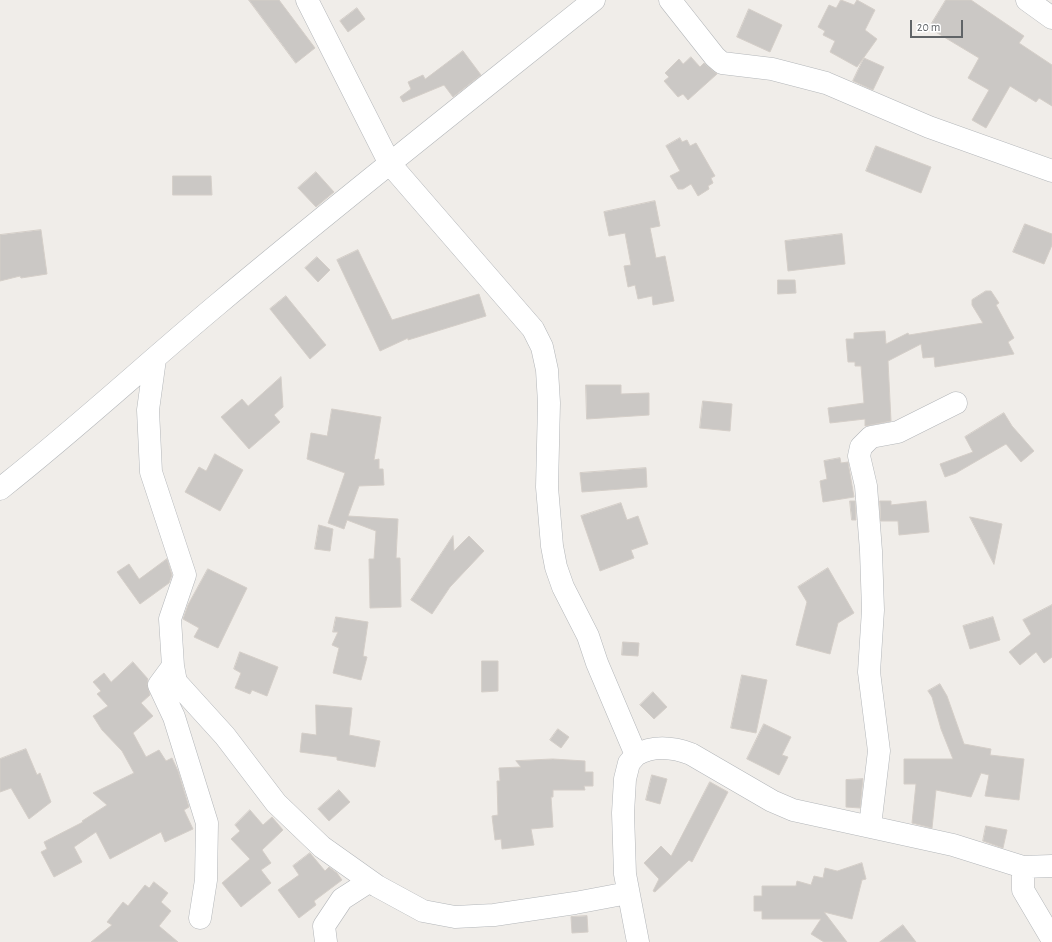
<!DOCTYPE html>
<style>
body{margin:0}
#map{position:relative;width:1052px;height:942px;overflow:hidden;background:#f0ede9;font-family:"Alegreya Sans",sans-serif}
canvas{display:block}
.scale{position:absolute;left:910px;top:20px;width:53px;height:18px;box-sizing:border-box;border:2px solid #606467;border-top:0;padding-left:5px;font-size:12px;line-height:14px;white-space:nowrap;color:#606467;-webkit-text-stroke:3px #fff;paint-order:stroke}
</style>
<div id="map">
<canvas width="1052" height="942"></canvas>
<div class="scale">20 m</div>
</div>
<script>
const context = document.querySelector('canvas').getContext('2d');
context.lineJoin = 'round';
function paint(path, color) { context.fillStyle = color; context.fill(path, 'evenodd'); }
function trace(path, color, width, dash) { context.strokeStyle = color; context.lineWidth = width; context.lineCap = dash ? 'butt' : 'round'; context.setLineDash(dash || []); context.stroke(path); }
const building = new Path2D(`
 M 249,0 L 279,0 L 315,48 L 296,63 Z
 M 841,0 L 854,5 L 857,0 L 875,10 L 865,30 L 877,39 L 857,67 L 830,52 L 835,41 L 823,35 L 825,31 L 818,27 L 829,5 L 836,8 Z
 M 946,0 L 971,0 L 1024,36 L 1019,43 L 1052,65 L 1052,106 L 1039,98 L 1036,102 L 1010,86 L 986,128 L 972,120 L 989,90 L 968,78 L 979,58 L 929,28 Z
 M 357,8 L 365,19 L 348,32 L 340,21 Z
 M 749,9 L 782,25 L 770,52 L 737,37 Z
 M 463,51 L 481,75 L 453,97 L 444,85 L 403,102 L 400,97 L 411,89 L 408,82 L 423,75 L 425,79 Z
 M 691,57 L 700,67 L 704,63 L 717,74 L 688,100 L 683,94 L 678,97 L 664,81 L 669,77 L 665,73 L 679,59 L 683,64 Z
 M 864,58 L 884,67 L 873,90 L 853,81 Z
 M 680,138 L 682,142 L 687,140 L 690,146 L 696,143 L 715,176 L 711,178 L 713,183 L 708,186 L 709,189 L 698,196 L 691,184 L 683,189 L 678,189 L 670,176 L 680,171 L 666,146 Z
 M 876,146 L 931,167 L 921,193 L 866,171 Z
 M 316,172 L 334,192 L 316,207 L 298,188 Z
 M 173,176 L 211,176 L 212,195 L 173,195 Z
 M 655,201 L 660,226 L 650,228 L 656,258 L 665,256 L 674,301 L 653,305 L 652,296 L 638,299 L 635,285 L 628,287 L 624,266 L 631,265 L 625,233 L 609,236 L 604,212 Z
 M 1025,224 L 1052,234 L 1052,245 L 1044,264 L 1013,252 Z
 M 41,230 L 47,274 L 21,278 L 20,276 L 0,281 L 0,235 Z
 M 842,234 L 845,264 L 788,271 L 785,241 Z
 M 358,250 L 392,320 L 479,294 L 486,316 L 408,340 L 408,338 L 380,351 L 337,260 Z
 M 317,257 L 330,270 L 318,282 L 305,268 Z
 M 778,280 L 795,280 L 796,293 L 778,294 Z
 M 986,291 L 991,291 L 999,303 L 996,305 L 1014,338 L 1008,342 L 1014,354 L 935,367 L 934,357 L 923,358 L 921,344 L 888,361 L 891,421 L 865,426 L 865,419 L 830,423 L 828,408 L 864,403 L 861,366 L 855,366 L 855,362 L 848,362 L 846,339 L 854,339 L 854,333 L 885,331 L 886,344 L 908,333 L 909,335 L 983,323 L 972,305 L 972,300 Z
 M 286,296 L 326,345 L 310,359 L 270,309 Z
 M 281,377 L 283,407 L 274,415 L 280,422 L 249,449 L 221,417 L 242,399 L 248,406 Z
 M 586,385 L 621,385 L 621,394 L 649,393 L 649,415 L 587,419 Z
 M 703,401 L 732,404 L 730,431 L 700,428 Z
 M 332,409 L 381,417 L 374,460 L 379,459 L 379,469 L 383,469 L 384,485 L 359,486 L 348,516 L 398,519 L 396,558 L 400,558 L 401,607 L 370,608 L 369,559 L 374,559 L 376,531 L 347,520 L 344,529 L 328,523 L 345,473 L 307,459 L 311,433 L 327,436 Z
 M 1004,413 L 1012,426 L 1034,451 L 1021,462 L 1006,444 L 956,473 L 945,477 L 940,464 L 973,452 L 965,437 Z
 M 215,454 L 243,470 L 220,511 L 185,492 L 199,467 L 206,471 Z
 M 840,458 L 841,463 L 848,462 L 854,497 L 823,502 L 820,481 L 827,479 L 824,461 Z
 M 646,468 L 647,487 L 582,492 L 580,473 Z
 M 850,501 L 855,501 L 856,520 L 852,520 Z
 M 880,501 L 891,501 L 891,505 L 926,501 L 929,532 L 899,535 L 898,521 L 881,521 Z
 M 621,503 L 627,520 L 638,516 L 648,544 L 631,550 L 634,558 L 600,571 L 581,516 Z
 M 970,517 L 1002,524 L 994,564 Z
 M 319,525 L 333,529 L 330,551 L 315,549 Z
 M 453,536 L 454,551 L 469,536 L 484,551 L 450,587 L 432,614 L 411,600 Z
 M 167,559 L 172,575 L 169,583 L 140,604 L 117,572 L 129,564 L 139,579 Z
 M 828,568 L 854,613 L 838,623 L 830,654 L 796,645 L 807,602 L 798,587 Z
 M 208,569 L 247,588 L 218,648 L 194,637 L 199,628 L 183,619 L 188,605 Z
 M 1052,605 L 1052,657 L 1044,663 L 1036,652 L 1020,665 L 1009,652 L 1031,634 L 1023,620 Z
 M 336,617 L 368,622 L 363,656 L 367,657 L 361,680 L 333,673 L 339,648 L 332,645 L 338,632 L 333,632 Z
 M 993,617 L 1000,640 L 970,649 L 963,626 Z
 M 623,642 L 639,643 L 638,656 L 622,655 Z
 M 240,652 L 278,667 L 267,696 L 252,690 L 250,694 L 235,688 L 241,673 L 234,669 Z
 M 482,661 L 498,661 L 498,691 L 482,692 Z
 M 133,662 L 148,679 L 147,684 L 150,695 L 141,703 L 153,716 L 133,733 L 146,757 L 159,750 L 166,761 L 172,758 L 178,771 L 189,807 L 184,810 L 193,829 L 165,842 L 161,832 L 110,859 L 96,832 L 74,847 L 82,862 L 54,877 L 41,852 L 47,849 L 44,842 L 83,822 L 82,821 L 107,805 L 93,793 L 134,773 L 122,751 L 102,730 L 93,716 L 108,706 L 97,694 L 101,691 L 93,682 L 104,673 L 111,682 Z
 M 742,675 L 767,680 L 756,733 L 731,728 Z
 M 940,684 L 947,696 L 964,744 L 991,749 L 990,755 L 1024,759 L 1019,800 L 985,796 L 989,775 L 981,773 L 971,797 L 936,790 L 932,828 L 912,823 L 916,784 L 904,784 L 904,759 L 953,759 L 941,729 L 932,697 L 928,691 Z
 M 653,692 L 667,707 L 654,719 L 640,705 Z
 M 316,705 L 352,708 L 349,735 L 380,741 L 375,767 L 337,760 L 337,757 L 300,752 L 302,733 L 316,735 Z
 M 764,724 L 791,737 L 782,755 L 788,757 L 779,775 L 747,759 Z
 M 558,729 L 569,737 L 561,748 L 550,740 Z
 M 26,749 L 37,775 L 40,773 L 51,802 L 29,819 L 11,788 L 0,792 L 0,759 Z
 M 553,759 L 585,761 L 585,772 L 593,772 L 593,786 L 584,786 L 585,790 L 553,790 L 553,797 L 551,797 L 553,827 L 531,829 L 534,845 L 502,849 L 501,839 L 495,840 L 492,816 L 498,815 L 497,781 L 500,781 L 499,768 L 521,767 L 516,761 Z
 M 652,775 L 667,779 L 660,804 L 646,800 Z
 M 863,779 L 860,808 L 846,807 L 846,780 Z
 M 710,782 L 728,792 L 692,862 L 689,860 L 655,892 L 653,891 L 659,879 L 644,863 L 661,846 L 671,856 Z
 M 339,790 L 350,802 L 329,821 L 318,809 Z
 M 250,810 L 263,825 L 272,817 L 283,830 L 262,850 L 271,863 L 261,870 L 271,883 L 241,907 L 222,883 L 250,859 L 231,839 L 240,831 L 235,825 Z
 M 986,826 L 1007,830 L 1003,848 L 983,841 Z
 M 310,853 L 325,871 L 329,867 L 337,873 L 342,880 L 314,901 L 316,905 L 299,918 L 278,890 L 299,875 L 293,866 Z
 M 862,863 L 866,879 L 862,880 L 852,919 L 824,912 L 847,942 L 824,942 L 811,934 L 821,919 L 762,919 L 762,911 L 754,911 L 754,896 L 762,896 L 762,886 L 796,886 L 797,881 L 811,885 L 814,876 L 823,878 L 825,868 L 837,871 Z
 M 154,882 L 168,893 L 161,902 L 171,911 L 159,926 L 178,942 L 91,942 L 112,925 L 107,922 L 123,902 L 128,906 L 145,885 L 149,888 Z
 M 587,916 L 588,932 L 572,933 L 571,917 Z
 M 903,925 L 916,942 L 880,942 Z`);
paint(building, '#cbc8c5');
trace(building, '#d4cec8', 1);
const minor = new Path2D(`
 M 307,0 L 390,164 L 533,329 L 542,347 L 547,370 L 549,403 L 547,487 L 552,546 L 556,567 L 563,587 L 588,636 L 597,663 L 636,755 L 629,763 L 625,779 L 623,813 L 625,874 L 638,942
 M 670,0 L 715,57 L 722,63 L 772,69 L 826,83 L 929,127 L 1052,171
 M 1027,0 L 1052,18
 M 155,359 L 148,410 L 151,472 L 185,575 L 170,619 L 173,666 L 159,685 L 174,717 L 207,823 L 206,880 L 200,918
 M 0,489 C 75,430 145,365 218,304 C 342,200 468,101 594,0
 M 173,666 L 176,682 L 225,736 L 276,803 L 322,847 L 377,886 L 423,911 L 455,917 L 494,915 L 575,903 L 628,893
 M 636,755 C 654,745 672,747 691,754 L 772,801 L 793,810 L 953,845 L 1023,867 L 1023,890 L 1052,939
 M 870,826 L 879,751 L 869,672 L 873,610 L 871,551 L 866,486 L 859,456 L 861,447 L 871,437 L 898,432 L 956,403
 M 1023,867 L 1052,866
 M 326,942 L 324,926 L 342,899 L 370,881`);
trace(minor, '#b3b6b9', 23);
trace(minor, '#fff', 22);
</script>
